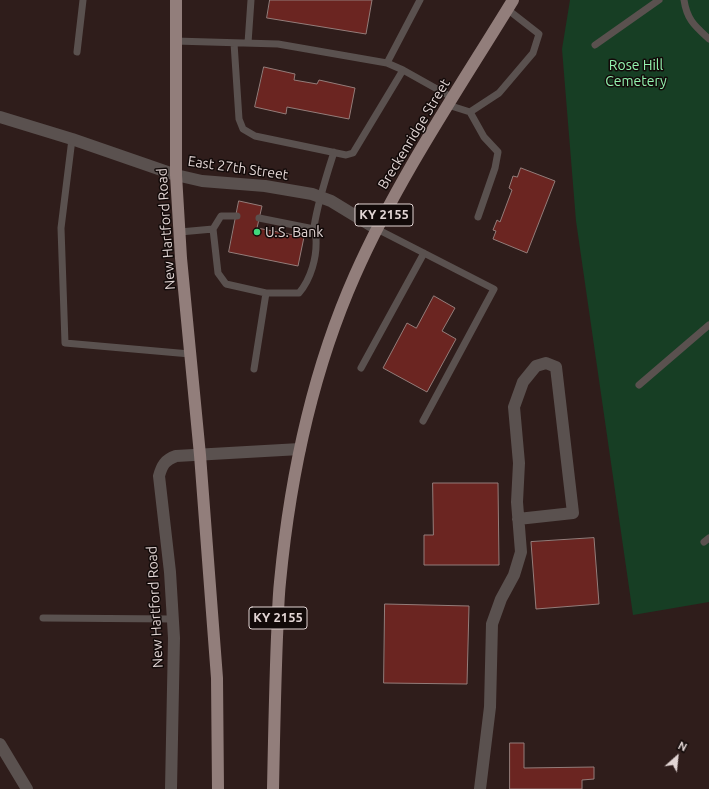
<!DOCTYPE html>
<style>
body{margin:0}
#map{position:relative;width:709px;height:789px;overflow:hidden;background:#2f1d1b;font-family:Ubuntu,sans-serif}
canvas{display:block}
.north{position:absolute;left:657px;top:737px;width:40px;height:40px;-webkit-text-stroke:3px #120a09;paint-order:stroke;rotate:27deg;font-size:11px;font-weight:700;line-height:16px;text-align:center;color:#e2d5d4}
.north::after{content:'';display:block;margin:auto;width:14px;height:18px;background:#e2d5d4;clip-path:polygon(50% 0,100% 100%,50% 72%,0 100%)}
</style>
<div id="map">
<canvas width="709" height="789"></canvas>
<div class="north">N</div>
</div>
<script>
const context = document.querySelector('canvas').getContext('2d');
context.lineJoin = 'round';
function paint(path, color) { context.fillStyle = color; context.fill(path, 'evenodd'); }
function trace(path, color, width, dash) { context.strokeStyle = color; context.lineWidth = width; context.lineCap = dash ? 'butt' : 'round'; context.setLineDash(dash || []); context.stroke(path); }
function label(font, color, halo, rows, align = 'center') {
  context.font = font + ' Ubuntu,sans-serif'; context.lineWidth = 3; context.setLineDash([]); context.textBaseline = 'middle'; context.strokeStyle = halo; context.fillStyle = color; for (const [text, x, y, turn = 0] of rows) {
    context.save(); context.translate(x, y); context.rotate((+turn || 0) * Math.PI / 180); context.textAlign = isNaN(turn) ? turn : align; if (halo) context.strokeText(text, 0, 0); context.fillText(text, 0, 0); context.restore();
  }
}
paint(new Path2D(`
 M 570,0 L 709,0 L 709,602 L 633,615 L 576,221 L 562,49 Z`), '#173e24');
const building = new Path2D(`
 M 270,0 L 372,0 L 366,34 L 267,18 Z
 M 264,67 L 295,74 L 294,80 L 317,84 L 319,80 L 355,88 L 349,119 L 287,107 L 286,114 L 255,107 Z
 M 521,168 L 555,181 L 527,253 L 493,239 L 496,231 L 493,230 L 497,220 L 500,222 L 512,190 L 509,188 L 513,176 L 517,177 Z
 M 239,201 L 262,206 L 257,228 L 304,237 L 298,266 L 229,252 Z
 M 434,296 L 455,308 L 442,331 L 456,339 L 427,392 L 383,368 L 407,323 L 416,328 Z
 M 433,483 L 498,483 L 499,565 L 424,565 L 424,535 L 433,535 Z
 M 594,538 L 599,604 L 536,609 L 531,542 Z
 M 385,604 L 469,606 L 467,684 L 384,683 Z
 M 510,743 L 524,743 L 524,768 L 594,767 L 594,779 L 582,780 L 582,789 L 510,789 Z`);
paint(building, '#6b2521');
trace(building, '#947d7a', 1);
trace(new Path2D(`
 M 684,0 C 687,20 695,26 709,39
 M 175,41 L 278,44 L 387,63 L 403,70 L 453,98
 M 234,43 L 239,119 L 243,129 L 255,136 L 346,155 L 353,153 L 403,70
 M 248,43 L 251,0
 M 595,45 L 659,0
 M 77,52 L 83,0
 M 387,63 L 420,0
 M 448,105 L 470,112 L 499,93 L 533,53 L 539,34 L 507,9
 M 470,112 L 484,137 L 498,152 L 495,168 L 478,217
 M 72,139 L 61,228 L 65,343 L 190,354
 M 237,216 L 221,216 L 213,229 L 218,273 L 226,284 L 266,293 L 299,293 C 311,279 317,257 316,239 C 316,234 314,231 314,227 C 318,201 326,177 334,152
 M 259,218 L 314,229
 M 377,229 L 494,289 L 423,421
 M 180,232 L 213,229
 M 361,368 L 424,253
 M 254,369 L 266,293
 M 639,385 L 709,325
 M 704,542 L 709,538
 M 43,618 L 173,619`), '#5a514f', 7);
trace(new Path2D(`
 M 0,117 L 72,139 L 176,175 L 202,181 L 265,186 L 312,194 L 331,201 L 377,229
 M 0,744 L 27,789
 M 171,789 L 174,638 L 170,572 L 159,476 C 162,465 165,460 176,456 L 300,449
 M 480,789 L 490,707 L 492,624 L 501,599 L 514,575 L 521,552 L 517,502 L 519,463 L 514,407 L 523,382 L 536,366 L 546,363 L 556,367 L 573,513 L 518,519`), '#5a514f', 12);
trace(new Path2D(`
 M 176,0 L 176,175 L 181,258 L 200,455 L 217,678 L 218,789
 M 273,789 C 274,738 275,687 277,637 C 278,619 278,600 280,582 C 290,477 312,372 355,275 C 398,178 458,90 513,0`), '#927e7b', 12);
for (const [x, y, r, color] of [
 [257,232,4,"#41d77c"]
]) { const dot = new Path2D(); dot.arc(x, y, r, 0, 2 * Math.PI); context.fillStyle = color; context.fill(dot); trace(dot, '#120a09', 1.5); }
for (const [x, y, w] of [
 [384,215,58],
 [278,618,58]
]) { const box = new Path2D(); box.roundRect(x - w / 2, y - 11, w, 22, 3); context.fillStyle = '#120a09'; context.fill(box); trace(box, '#e2d5d4', 1); }
label('bold 13px', '#e2d5d4', null, [
 ["KY 2155",384,215],
 ["KY 2155",278,618]
]);
label('14px', '#92f2ae', '#120a09', [
 ["Rose Hill",636,65],
 ["Cemetery",636,81]
]);
label('14px', '#e2d5d4', '#120a09', [
 ["Breckenridge Street",414,134,-59],
 ["East 27th Street",238,168,8],
 ["New Hartford Road",166,229,-94],
 ["New Hartford Road",155,607,-93]
]);
label('14px', '#e2d5d4', '#120a09', [
 ["U.S. Bank",265,232]
], 'left');
</script>
